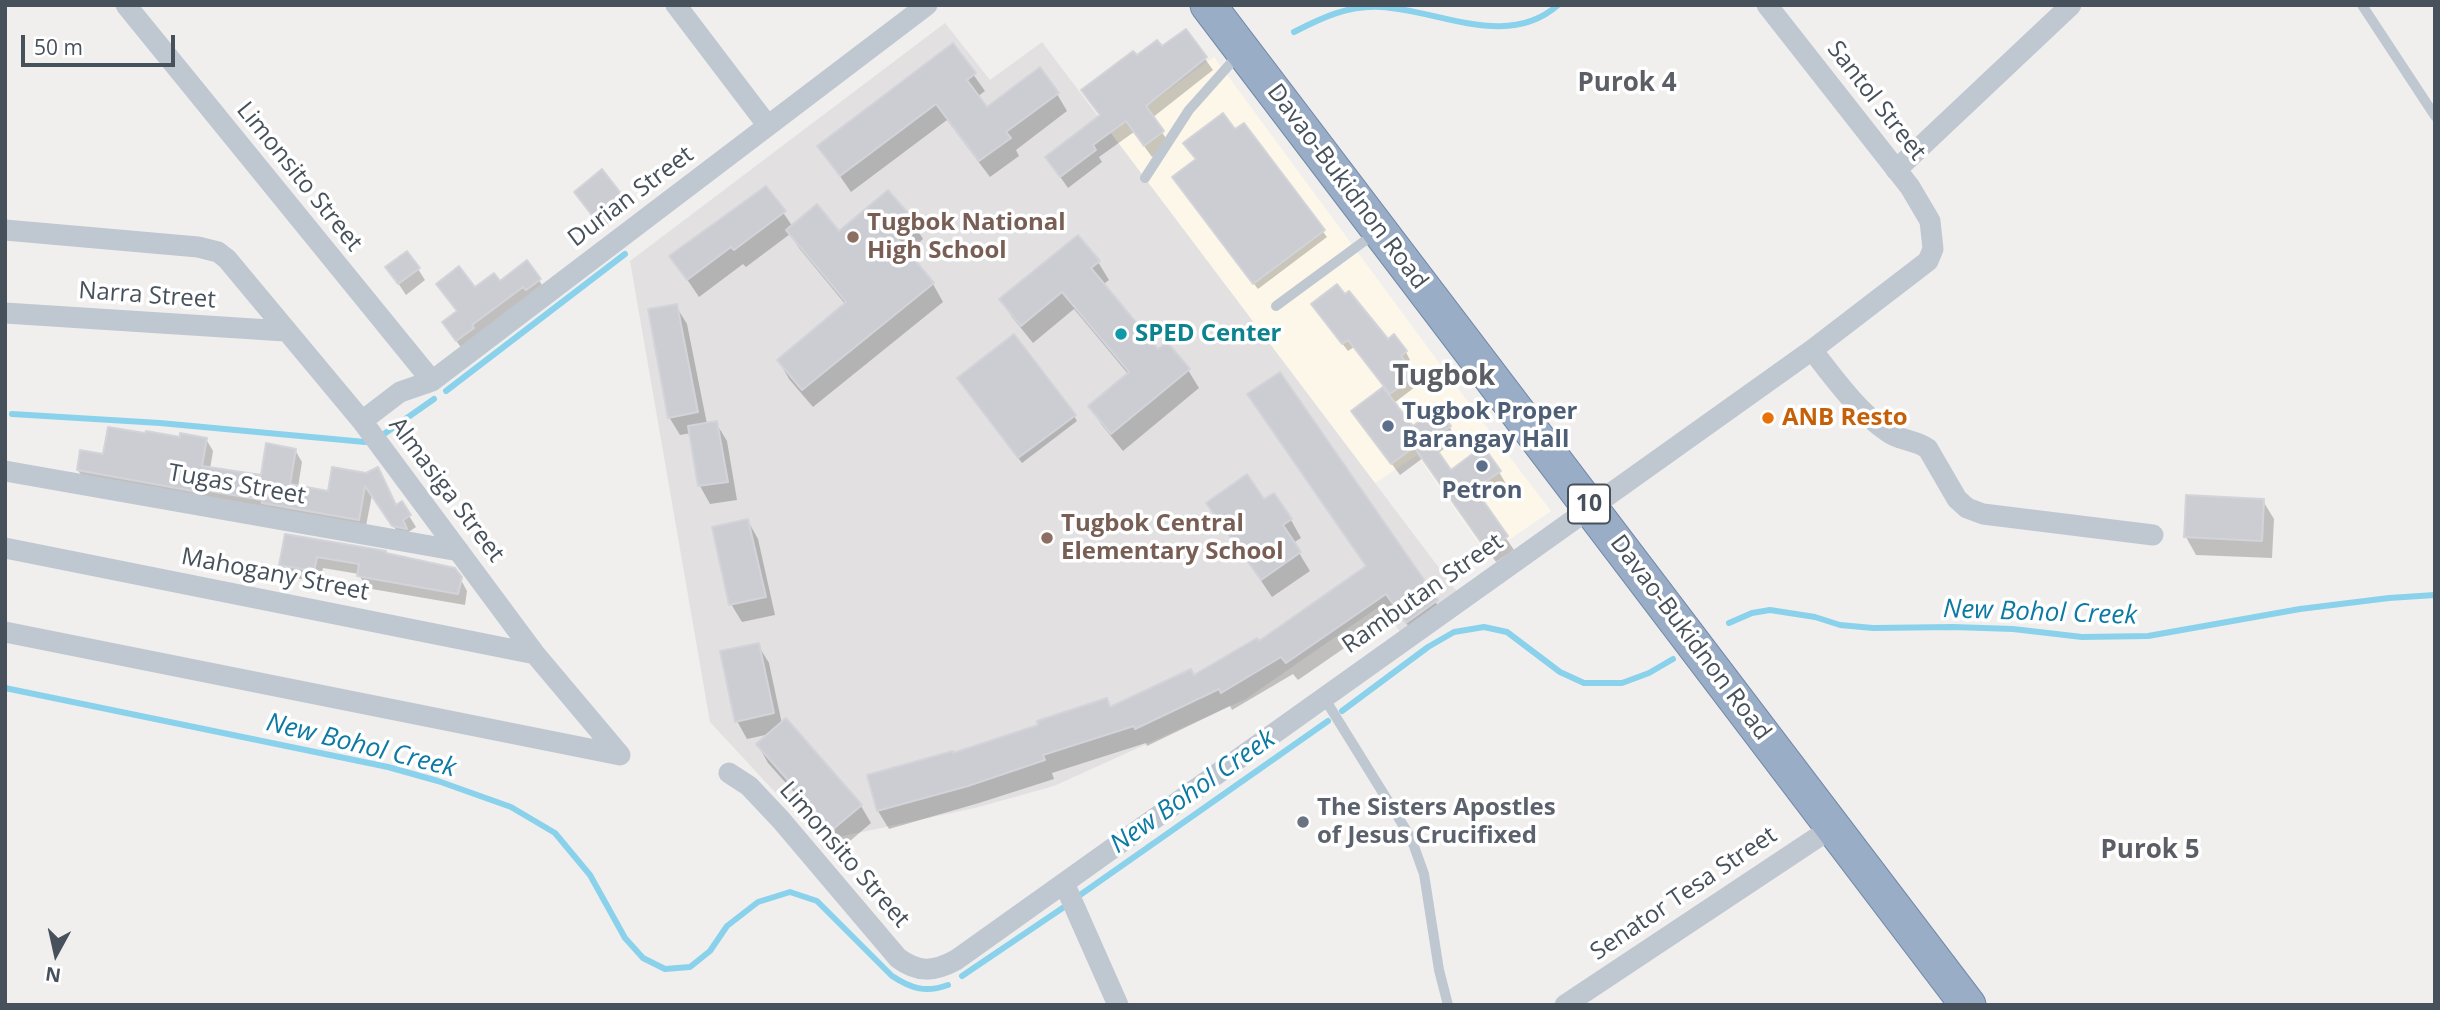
<!DOCTYPE html>
<style>
body{margin:0}
#map{position:relative;width:2440px;height:1010px;overflow:hidden;background:#f1efee;font-family:"Open Sans",sans-serif}
canvas{display:block}
.frame{position:absolute;inset:0;border:7px solid #47515c;pointer-events:none}
.north{position:absolute;left:21px;top:919px;width:70px;height:70px;-webkit-text-stroke:5px #fff;paint-order:stroke;rotate:188deg;font-size:19px;font-weight:700;line-height:28px;text-align:center;color:#47515c}
.north::after{content:'';display:block;margin:auto;width:24px;height:32px;background:#47515c;clip-path:polygon(50% 0,100% 100%,50% 72%,0 100%)}
.scale{position:absolute;left:21px;top:35px;width:154px;height:32px;box-sizing:border-box;border:4px solid #47515c;border-top:0;padding-left:9px;font-size:21px;line-height:24px;white-space:nowrap;color:#47515c;-webkit-text-stroke:5px #fff;paint-order:stroke}
</style>
<div id="map">
<canvas width="2440" height="1010"></canvas>
<div class="frame"></div>
<div class="north">N</div>
<div class="scale">50 m</div>
</div>
<script>
const context = document.querySelector('canvas').getContext('2d');
context.lineJoin = 'round';
function paint(path, color) { context.fillStyle = color; context.fill(path, 'evenodd'); }
function trace(path, color, width, dash) { context.strokeStyle = color; context.lineWidth = width; context.lineCap = dash ? 'butt' : 'round'; context.setLineDash(dash || []); context.stroke(path); }
function label(font, color, halo, rows, align = 'center') {
  context.font = font + ' "Open Sans",sans-serif'; context.lineWidth = 7; context.setLineDash([]); context.textBaseline = 'middle'; context.strokeStyle = halo; context.fillStyle = color; for (const [text, x, y, turn = 0] of rows) {
    context.save(); context.translate(x, y); context.rotate((+turn || 0) * Math.PI / 180); context.textAlign = isNaN(turn) ? turn : align; if (halo) context.strokeText(text, 0, 0); context.fillText(text, 0, 0); context.restore();
  }
}
paint(new Path2D(`
 M 1214,57 L 1476,413 L 1551,511 L 1487,555 L 1417,455 L 1375,483 L 1111,133 Z`), '#fcf7e8');
paint(new Path2D(`
 M 945,23 L 990,80 L 1042,42 L 1458,593 L 1401,633 L 1380,606 L 1246,699 L 1054,786 L 975,808 L 820,841 L 710,722 L 630,261 Z`), '#e2e0e1');
paint(new Path2D(`
 M 1185,31 L 1213,70 L 1152,118 L 1170,144 L 1152,157 L 1134,132 L 1099,157 L 1102,162 L 1068,188 L 1047,158 L 1101,116 L 1136,58 L 1161,48 Z
 M 953,46 L 985,91 L 977,97 L 987,109 L 1057,94 L 1067,111 L 1016,150 L 1019,156 L 990,177 L 947,120 L 851,192 L 819,146 Z
 M 1243,126 L 1327,237 L 1258,289 L 1177,184 L 1197,160 Z
 M 766,188 L 793,227 L 839,233 L 912,221 L 923,239 L 907,253 L 933,284 L 943,302 L 813,407 L 789,379 L 779,361 L 846,305 L 799,248 L 790,234 L 746,267 L 743,264 L 699,297 L 672,257 Z
 M 576,192 L 621,197 L 628,209 L 602,229 Z
 M 1098,262 L 1109,280 L 1102,285 L 1158,352 L 1188,370 L 1199,388 L 1123,451 L 1101,424 L 1090,406 L 1129,375 L 1074,309 L 1033,343 L 1012,317 L 1002,300 Z
 M 388,268 L 418,269 L 425,280 L 406,295 Z
 M 539,280 L 546,292 L 464,352 L 444,323 L 458,312 L 438,284 L 475,290 L 500,284 Z
 M 676,306 L 687,324 L 707,424 L 716,423 L 727,441 L 737,500 L 710,504 L 700,486 L 691,433 L 680,435 L 669,417 Z
 M 1318,312 L 1406,352 L 1410,360 L 1405,364 L 1419,384 L 1394,403 L 1413,428 L 1449,426 L 1457,439 L 1437,454 L 1451,472 L 1499,472 L 1506,484 L 1482,502 L 1514,550 L 1496,562 L 1423,458 L 1400,475 L 1353,412 L 1385,388 L 1354,347 L 1348,351 Z
 M 1279,374 L 1447,619 L 1418,640 L 1398,611 L 1298,680 L 1293,674 L 1232,710 L 1230,706 L 1147,746 L 1146,743 L 1052,773 L 1054,779 L 979,803 L 889,829 L 878,811 L 869,776 L 953,755 L 1040,726 L 1107,700 L 1111,709 L 1194,677 L 1258,643 L 1367,567 L 1249,395 Z
 M 962,383 L 1074,416 L 1077,421 L 1022,463 Z
 M 181,439 L 206,439 L 213,451 L 210,469 L 262,477 L 295,450 L 302,462 L 298,487 L 329,493 L 366,475 L 396,507 L 401,503 L 416,527 L 401,537 L 372,495 L 365,531 L 85,482 L 78,470 L 104,456 Z
 M 1264,501 L 1291,520 L 1301,538 L 1293,543 L 1310,571 L 1272,597 L 1208,503 Z
 M 2263,501 L 2274,519 L 2272,558 L 2196,555 L 2186,537 Z
 M 748,521 L 758,539 L 775,615 L 742,622 L 731,604 Z
 M 286,536 L 460,578 L 467,591 L 465,605 L 366,588 L 359,574 L 323,568 L 320,582 L 288,577 L 281,565 Z
 M 758,645 L 769,663 L 782,724 L 861,806 L 871,823 L 843,847 L 768,763 L 758,745 L 770,734 L 747,739 L 737,721 Z`), '#0003');
trace(new Path2D(`
 M 1294,32 C 1323,17 1349,5 1381,7 C 1439,10 1507,50 1558,5
 M 446,391 L 625,254
 M 12,414 L 160,423 L 365,442
 M 384,434 L 434,399
 M 1729,623 L 1752,613 L 1770,610 L 1815,617 L 1840,625 L 1873,628 L 1953,627 L 2013,629 L 2082,637 L 2148,636 L 2300,609 L 2389,598 L 2435,595
 M 5,688 L 388,767 L 438,781 L 511,807 L 555,833 L 590,875 L 625,938 L 643,958 L 665,969 L 690,967 L 710,951 L 727,926 L 758,902 L 790,892 L 817,901 L 892,976 C 912,989 926,993 948,985
 M 1342,711 L 1428,647 L 1454,632 L 1484,627 L 1507,632 L 1560,672 L 1584,683 L 1622,683 L 1649,673 L 1673,659
 M 1080,895 L 1328,721
 M 962,976 L 1067,905`), '#8ad2ec', 6);
const building = new Path2D(`
 M 1186,29 L 1207,57 L 1146,106 L 1164,131 L 1144,146 L 1126,121 L 1093,145 L 1096,150 L 1060,177 L 1045,157 L 1100,115 L 1081,90 L 1133,51 L 1137,55 L 1157,40 L 1162,46 Z
 M 953,43 L 976,73 L 967,80 L 987,107 L 1040,67 L 1059,93 L 1006,132 L 1011,138 L 979,161 L 936,104 L 840,176 L 817,146 Z
 M 1223,113 L 1235,129 L 1244,123 L 1325,230 L 1253,284 L 1172,177 L 1196,159 L 1183,143 Z
 M 602,169 L 623,196 L 594,218 L 574,192 Z
 M 766,186 L 786,211 L 734,250 L 731,247 L 687,280 L 669,256 Z
 M 888,190 L 914,220 L 895,236 L 934,283 L 802,390 L 777,360 L 846,302 L 786,230 L 817,204 L 839,231 Z
 M 1078,235 L 1100,261 L 1091,268 L 1158,349 L 1167,342 L 1190,369 L 1111,434 L 1088,406 L 1129,372 L 1062,292 L 1021,326 L 999,299 Z
 M 407,251 L 420,268 L 398,284 L 385,267 Z
 M 527,260 L 541,279 L 526,290 L 523,287 L 472,325 L 474,328 L 456,341 L 442,322 L 457,311 L 436,284 L 459,266 L 475,287 L 494,273 L 500,281 Z
 M 1337,284 L 1345,294 L 1349,291 L 1388,339 L 1394,334 L 1407,351 L 1401,356 L 1415,375 L 1390,394 L 1348,340 L 1342,344 L 1311,304 Z
 M 677,304 L 698,412 L 668,418 L 648,309 Z
 M 1014,334 L 1076,415 L 1018,458 L 957,378 Z
 M 1280,372 L 1438,600 L 1406,623 L 1386,594 L 1286,663 L 1281,657 L 1221,693 L 1219,689 L 1135,729 L 1134,726 L 1043,755 L 1045,760 L 968,786 L 877,811 L 867,775 L 953,751 L 953,753 L 1038,725 L 1037,721 L 1107,698 L 1110,707 L 1191,669 L 1194,675 L 1257,638 L 1259,641 L 1366,566 L 1247,394 Z
 M 1383,387 L 1413,426 L 1437,408 L 1451,426 L 1431,441 L 1451,470 L 1483,446 L 1501,471 L 1475,489 L 1508,536 L 1487,551 L 1414,447 L 1391,464 L 1351,411 Z
 M 717,421 L 728,482 L 698,486 L 688,426 Z
 M 108,427 L 145,433 L 146,431 L 180,437 L 180,433 L 207,438 L 202,466 L 261,475 L 266,443 L 296,449 L 290,484 L 328,491 L 332,467 L 366,473 L 378,467 L 396,505 L 402,501 L 411,515 L 403,520 L 407,529 L 392,526 L 365,486 L 359,520 L 262,503 L 262,500 L 198,489 L 198,492 L 77,470 L 80,450 L 103,454 Z
 M 1247,474 L 1264,499 L 1274,493 L 1292,519 L 1283,525 L 1301,552 L 1261,580 L 1206,503 Z
 M 2186,495 L 2264,499 L 2262,541 L 2184,537 Z
 M 748,519 L 766,597 L 729,605 L 712,527 Z
 M 285,534 L 386,551 L 386,553 L 455,568 L 462,577 L 458,594 L 357,576 L 359,564 L 317,557 L 314,571 L 279,565 Z
 M 759,643 L 774,713 L 735,722 L 720,651 Z
 M 786,718 L 862,805 L 832,830 L 756,744 Z`);
paint(building, '#cbcdd3');
trace(building, '#d3d4da', 2);
const trunk = new Path2D(`
 M 1208,5 L 1968,1005`);
trace(trunk, '#7189a9', 37);
trace(new Path2D(`
 M 2362,5 L 2435,116
 M 1145,178 L 1189,110 L 1238,55
 M 1276,306 L 1374,234
 M 1323,696 L 1411,838 L 1424,874 L 1439,970 L 1448,1005`), '#bfc8d1', 10);
trace(new Path2D(`
 M 126,5 L 432,381
 M 676,5 L 768,126
 M 1896,170 L 2071,5
 M 5,230 L 198,247 L 218,252 L 227,259 L 362,421 L 535,654 L 620,755
 M 5,313 L 285,331
 M 1812,350 C 1834,378 1857,411 1888,432 C 1900,441 1917,440 1928,449 L 1957,499 L 1967,508 L 1983,514 L 2153,535
 M 362,421 L 400,392 L 432,381 L 927,5
 M 5,471 L 459,551
 M 5,548 L 535,654
 M 5,632 L 620,755
 M 729,773 L 749,786 L 781,820 L 898,958 C 918,973 934,972 956,960 L 1812,350 L 1928,261 L 1933,249 L 1930,221 L 1910,187 L 1767,5
 M 1064,883 L 1118,1005
 M 1565,1005 L 1833,827`), '#bfc8d1', 21);
trace(trunk, '#9aadc6', 35);
for (const [x, y, r, color] of [
 [853,237,7,"#8d6e63"],
 [1121,334,7,"#0f9aa8"],
 [1768,418,7,"#e8710a"],
 [1388,426,7,"#5c6f8a"],
 [1482,466,7,"#5c6f8a"],
 [1047,538,7,"#8d6e63"],
 [1303,822,7,"#6b7280"]
]) { const dot = new Path2D(); dot.arc(x, y, r, 0, 2 * Math.PI); context.fillStyle = color; context.fill(dot); trace(dot, '#fff', 2.5); }
for (const [x, y, w] of [
 [1589,504,42]
]) { const box = new Path2D(); box.roundRect(x - w / 2, y - 19.5, w, 39, 5); context.fillStyle = '#fff'; context.fill(box); trace(box, '#47515c', 2); }
label('bold 23px', '#47515c', null, [
 ["10",1589,504]
]);
label('24px', '#47515c', '#fff', [
 ["Santol Street",1876,101,52],
 ["Limonsito Street",299,177,51],
 ["Davao-Bukidnon Road",1347,187,53],
 ["Durian Street",631,197,-37],
 ["Narra Street",147,296,4],
 ["Tugas Street",237,485,10],
 ["Almasiga Street",446,490,53],
 ["Mahogany Street",275,575,11],
 ["Rambutan Street",1423,594,-35],
 ["Davao-Bukidnon Road",1690,638,53],
 ["Limonsito Street",844,855,49],
 ["Senator Tesa Street",1684,894,-34]
]);
label('bold 24px', '#785e54', '#fff', [
 ["Tugbok National",867,223],
 ["High School",867,251],
 ["Tugbok Central",1061,524],
 ["Elementary School",1061,552]
], 'left');
label('bold 24px', '#0d838f', '#fff', [
 ["SPED Center",1135,334]
], 'left');
label('bold 24px', '#4e5e75', '#fff', [
 ["Tugbok Proper",1402,412],
 ["Barangay Hall",1402,440],
 ["Petron",1482,491,"center"]
], 'left');
label('bold 24px', '#c56008', '#fff', [
 ["ANB Resto",1782,418]
], 'left');
label('bold 24px', '#5b616d', '#fff', [
 ["The Sisters Apostles",1317,808],
 ["of Jesus Crucifixed",1317,836]
], 'left');
label('bold 26px', '#5b5e64', '#fff', [
 ["Purok 4",1627,84],
 ["Purok 5",2150,851]
]);
label('italic 26px', '#0c7aa2', '#fff', [
 ["New Bohol Creek",2040,613,2],
 ["New Bohol Creek",361,746,14],
 ["New Bohol Creek",1193,792,-35]
]);
label('bold 28px', '#5b5e64', '#fff', [
 ["Tugbok",1444,377]
]);
</script>
